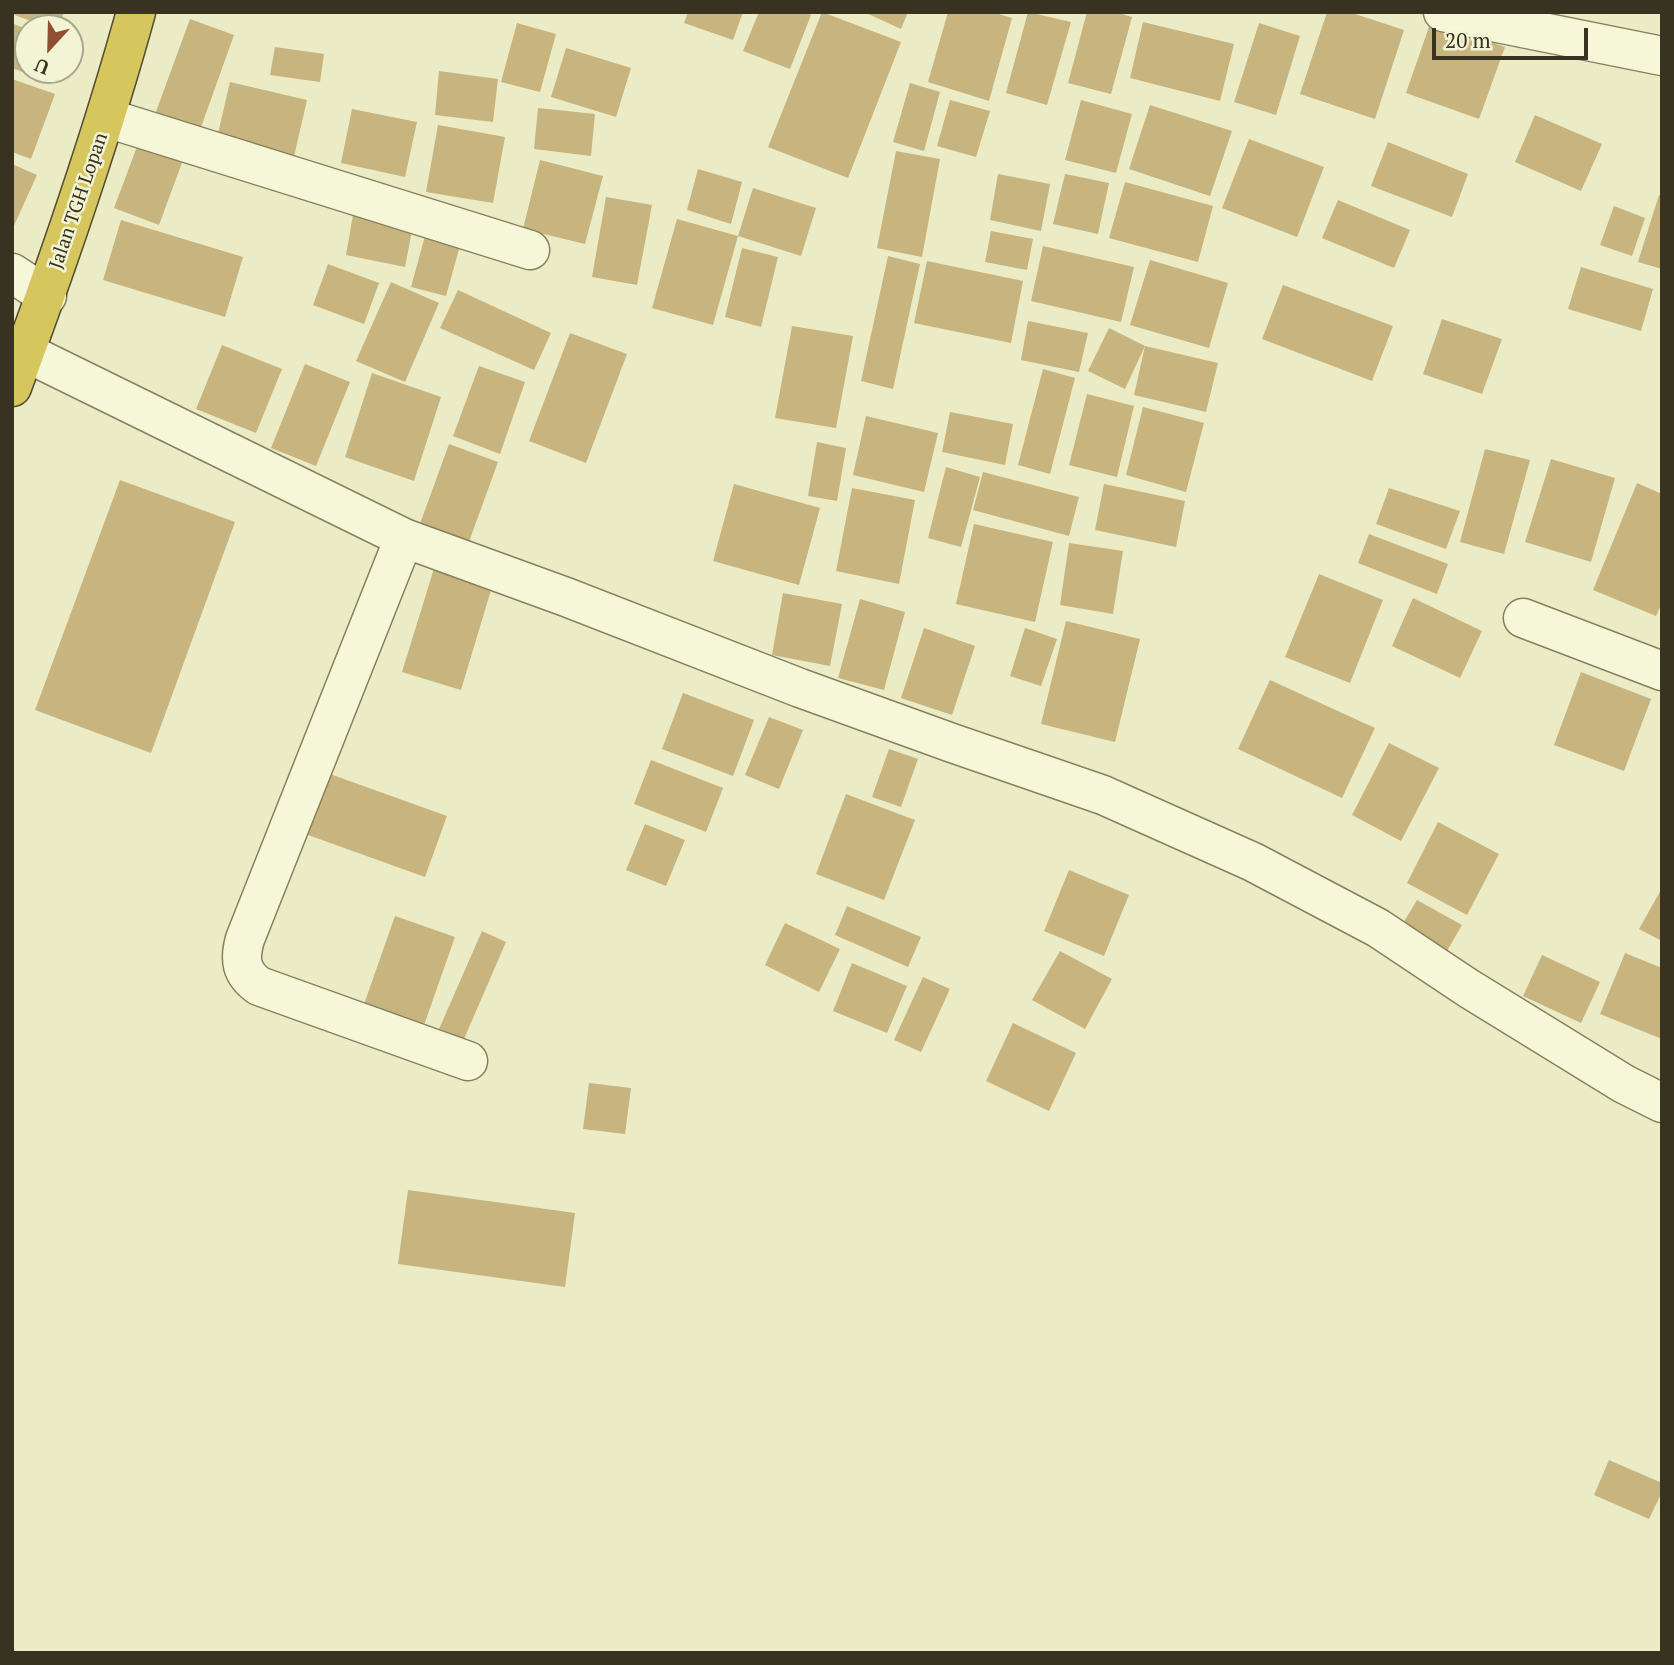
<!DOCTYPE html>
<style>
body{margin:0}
#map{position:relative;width:1674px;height:1665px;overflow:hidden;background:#ebecc6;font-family:"PT Serif",serif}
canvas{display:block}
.frame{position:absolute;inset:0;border:14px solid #373320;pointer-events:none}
.north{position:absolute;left:14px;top:14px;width:70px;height:70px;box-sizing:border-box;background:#f3f3d5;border:2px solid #a8a68d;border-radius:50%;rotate:202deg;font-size:19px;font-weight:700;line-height:28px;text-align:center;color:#373320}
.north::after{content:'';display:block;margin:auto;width:24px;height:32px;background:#914f31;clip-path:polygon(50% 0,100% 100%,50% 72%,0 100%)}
.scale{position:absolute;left:1432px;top:28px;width:156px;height:32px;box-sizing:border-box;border:4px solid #373320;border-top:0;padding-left:9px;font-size:21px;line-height:24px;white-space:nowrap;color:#373320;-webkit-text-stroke:5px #f3f3d5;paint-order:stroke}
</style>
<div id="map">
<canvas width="1674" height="1665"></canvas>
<div class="frame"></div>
<div class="north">U</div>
<div class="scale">20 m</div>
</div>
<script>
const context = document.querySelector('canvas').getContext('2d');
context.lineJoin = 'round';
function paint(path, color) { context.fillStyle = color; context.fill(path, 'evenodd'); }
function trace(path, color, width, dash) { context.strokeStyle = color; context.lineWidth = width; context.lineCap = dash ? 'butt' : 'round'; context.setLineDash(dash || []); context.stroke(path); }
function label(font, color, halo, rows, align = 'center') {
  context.font = font + ' "PT Serif",serif'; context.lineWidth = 5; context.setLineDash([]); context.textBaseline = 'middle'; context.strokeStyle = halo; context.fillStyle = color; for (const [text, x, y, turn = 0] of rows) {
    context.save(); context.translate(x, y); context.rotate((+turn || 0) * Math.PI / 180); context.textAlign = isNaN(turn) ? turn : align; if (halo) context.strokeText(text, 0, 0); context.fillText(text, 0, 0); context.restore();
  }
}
paint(new Path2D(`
 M 12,12 L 64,12 L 58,28 L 49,28 L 12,14 Z
 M 688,12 L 743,12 L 733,40 L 684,23 Z
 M 759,12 L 805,12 L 811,15 L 790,69 L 743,51 Z
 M 822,12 L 901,42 L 848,178 L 768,147 Z
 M 864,12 L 908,12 L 901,29 Z
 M 948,12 L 992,12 L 1012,18 L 989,101 L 928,82 Z
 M 1028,12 L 1071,22 L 1047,105 L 1006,93 Z
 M 1087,12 L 1115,12 L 1132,17 L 1111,94 L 1068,83 Z
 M 1327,12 L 1349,12 L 1404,30 L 1375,119 L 1300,94 Z
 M 190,19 L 234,35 L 195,144 L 150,128 Z
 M 1431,21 L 1505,47 L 1479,119 L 1406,93 Z
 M 1143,22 L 1234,44 L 1220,101 L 1130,78 Z
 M 12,23 L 28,30 L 28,70 L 47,70 L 43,80 L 12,68 Z
 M 517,23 L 556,34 L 540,92 L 501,82 Z
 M 1259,23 L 1300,36 L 1276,115 L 1234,102 Z
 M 275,47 L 324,54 L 320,82 L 270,75 Z
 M 566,48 L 631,68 L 616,117 L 551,97 Z
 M 439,71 L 498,79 L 493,122 L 435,115 Z
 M 12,79 L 55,94 L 31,159 L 12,152 Z
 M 230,82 L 307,100 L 293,161 L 216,142 Z
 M 910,83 L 940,92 L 924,151 L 893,142 Z
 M 950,100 L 990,111 L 976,157 L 937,146 Z
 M 1081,100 L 1132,114 L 1116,173 L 1065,160 Z
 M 1150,105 L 1232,131 L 1210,196 L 1129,169 Z
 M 538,108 L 595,114 L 591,156 L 534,149 Z
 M 352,109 L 417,122 L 405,177 L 341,163 Z
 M 1535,115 L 1602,144 L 1581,191 L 1515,162 Z
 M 438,125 L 505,137 L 493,203 L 426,192 Z
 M 141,136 L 186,152 L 159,225 L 114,208 Z
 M 1249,139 L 1324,167 L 1297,237 L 1222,208 Z
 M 1388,142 L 1468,174 L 1452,217 L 1371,186 Z
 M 896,151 L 940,159 L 922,257 L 877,248 Z
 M 540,160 L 603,176 L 585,244 L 523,229 Z
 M 12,164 L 37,175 L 12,230 Z
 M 698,169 L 742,182 L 731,224 L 687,210 Z
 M 998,174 L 1050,184 L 1041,231 L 990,220 Z
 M 1065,174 L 1109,183 L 1098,234 L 1053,224 Z
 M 1125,182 L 1213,206 L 1198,262 L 1109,238 Z
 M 753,188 L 816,208 L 801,256 L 738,236 Z
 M 1659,195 L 1662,196 L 1662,269 L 1638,262 Z
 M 606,197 L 652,205 L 637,285 L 592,277 Z
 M 1338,200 L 1410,230 L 1394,268 L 1322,238 Z
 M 1614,206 L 1645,218 L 1632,256 L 1600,245 Z
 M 354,209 L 414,220 L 405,267 L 346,255 Z
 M 677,219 L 738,236 L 713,325 L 652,308 Z
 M 121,220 L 243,257 L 225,317 L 103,280 Z
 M 428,225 L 463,235 L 446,296 L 411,287 Z
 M 991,231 L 1033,239 L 1027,270 L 985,262 Z
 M 1043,246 L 1134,267 L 1121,322 L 1031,301 Z
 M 742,248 L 778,257 L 761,327 L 725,317 Z
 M 888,256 L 920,264 L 893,389 L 861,381 Z
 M 1150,260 L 1228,283 L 1209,348 L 1130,325 Z
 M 927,261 L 1023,281 L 1011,343 L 914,323 Z
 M 328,264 L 379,283 L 364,324 L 313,305 Z
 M 1581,267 L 1653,289 L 1641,331 L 1568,309 Z
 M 391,282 L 439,303 L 405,382 L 356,361 Z
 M 1283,285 L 1393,326 L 1372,381 L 1262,339 Z
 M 458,290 L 551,333 L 534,370 L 440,328 Z
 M 1442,319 L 1502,339 L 1482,394 L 1423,374 Z
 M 1028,321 L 1088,333 L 1079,372 L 1021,360 Z
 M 792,326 L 853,336 L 836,428 L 775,418 Z
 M 1109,328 L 1145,346 L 1125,389 L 1088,371 Z
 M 570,333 L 627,354 L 586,463 L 529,441 Z
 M 222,345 L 282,369 L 256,433 L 196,409 Z
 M 1145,346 L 1218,363 L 1206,412 L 1134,395 Z
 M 305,364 L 350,382 L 316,466 L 271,448 Z
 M 479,366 L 525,382 L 500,454 L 453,436 Z
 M 1043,369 L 1075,378 L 1050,474 L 1018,465 Z
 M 372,373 L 441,397 L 414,481 L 345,457 Z
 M 1087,394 L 1134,406 L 1117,477 L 1069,465 Z
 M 1143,407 L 1204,423 L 1186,492 L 1126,475 Z
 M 950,412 L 1013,424 L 1005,465 L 942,452 Z
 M 866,416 L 938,433 L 924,492 L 853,475 Z
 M 817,442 L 846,448 L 837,501 L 808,496 Z
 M 449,444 L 498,462 L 466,550 L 417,532 Z
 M 1485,449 L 1530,460 L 1504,554 L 1460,542 Z
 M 1551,459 L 1615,478 L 1591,562 L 1525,542 Z
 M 946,467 L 980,477 L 961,547 L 928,538 Z
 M 983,472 L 1079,497 L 1069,536 L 973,510 Z
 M 120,480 L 235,522 L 151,753 L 35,710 Z
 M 1637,483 L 1662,494 L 1662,603 L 1656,616 L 1593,590 Z
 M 734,484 L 820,508 L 799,585 L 713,561 Z
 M 1104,484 L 1185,501 L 1176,547 L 1095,530 Z
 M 852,488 L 915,500 L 899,584 L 836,571 Z
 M 1389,488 L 1460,511 L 1446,549 L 1376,524 Z
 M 974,524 L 1053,542 L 1035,622 L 956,604 Z
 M 1369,534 L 1448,564 L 1437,594 L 1358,563 Z
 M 1069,543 L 1123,551 L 1113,614 L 1060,605 Z
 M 436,562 L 494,580 L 461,690 L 402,672 Z
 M 1319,574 L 1383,600 L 1350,683 L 1285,657 Z
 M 783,593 L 842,604 L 830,666 L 772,655 Z
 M 1413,598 L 1482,631 L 1460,678 L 1392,646 Z
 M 860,599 L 905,612 L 884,690 L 838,678 Z
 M 1066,621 L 1140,639 L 1115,742 L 1041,724 Z
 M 924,628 L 975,646 L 952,715 L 901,698 Z
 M 1025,628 L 1057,639 L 1041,686 L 1010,676 Z
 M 1581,672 L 1651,699 L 1624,771 L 1554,745 Z
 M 1270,680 L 1375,728 L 1342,798 L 1238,749 Z
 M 683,693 L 754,720 L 733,776 L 662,749 Z
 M 769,717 L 803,730 L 779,789 L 745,775 Z
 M 1389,743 L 1439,768 L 1401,841 L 1352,815 Z
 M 889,749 L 918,759 L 901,807 L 872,797 Z
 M 651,760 L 723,788 L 706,832 L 634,804 Z
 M 330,774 L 447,816 L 425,877 L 308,835 Z
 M 846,794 L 915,820 L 884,900 L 816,874 Z
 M 1438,822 L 1499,854 L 1467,915 L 1407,883 Z
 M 645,824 L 685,840 L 666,886 L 626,870 Z
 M 1069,870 L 1129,895 L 1104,956 L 1044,931 Z
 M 1662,888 L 1662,941 L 1639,929 Z
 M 1417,900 L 1462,925 L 1444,956 L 1399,930 Z
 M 847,906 L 921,937 L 908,967 L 835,935 Z
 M 395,916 L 455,937 L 423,1028 L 363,1007 Z
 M 785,923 L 840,949 L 819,992 L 765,965 Z
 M 482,931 L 506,942 L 464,1039 L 439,1029 Z
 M 1060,951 L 1112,979 L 1085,1029 L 1032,1000 Z
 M 1625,953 L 1662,968 L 1662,1039 L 1600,1014 Z
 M 1542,955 L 1600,982 L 1581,1023 L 1523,996 Z
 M 852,963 L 907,986 L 887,1033 L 833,1011 Z
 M 923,977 L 950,989 L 921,1052 L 894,1040 Z
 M 1013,1023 L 1076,1053 L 1049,1111 L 986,1081 Z
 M 589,1083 L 631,1088 L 625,1134 L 583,1129 Z
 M 408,1190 L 575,1213 L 565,1287 L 398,1264 Z
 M 1609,1460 L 1662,1483 L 1662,1492 L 1649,1519 L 1594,1495 Z`), '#c7b47f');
const minor = new Path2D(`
 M 1443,12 L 1662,56
 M 107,118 L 530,250
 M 12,273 L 47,296
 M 25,352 L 404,538 L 566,597 L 800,688 L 952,743 L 1103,795 L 1253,862 L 1378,928 L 1468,988 L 1624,1084 L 1662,1103
 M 404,538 L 245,939 C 239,960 241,973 259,986 L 468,1061
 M 1523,618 L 1662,671`);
const highway = new Path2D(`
 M 12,387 C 58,263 101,139 136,12`);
trace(minor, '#86805d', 41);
trace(highway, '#544d31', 41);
trace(minor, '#f6f7d9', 38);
trace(highway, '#d5c75d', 38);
label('19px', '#373320', '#f3f3d5', [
 ["Jalan TGH Lopan",79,201,-71]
]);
</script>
